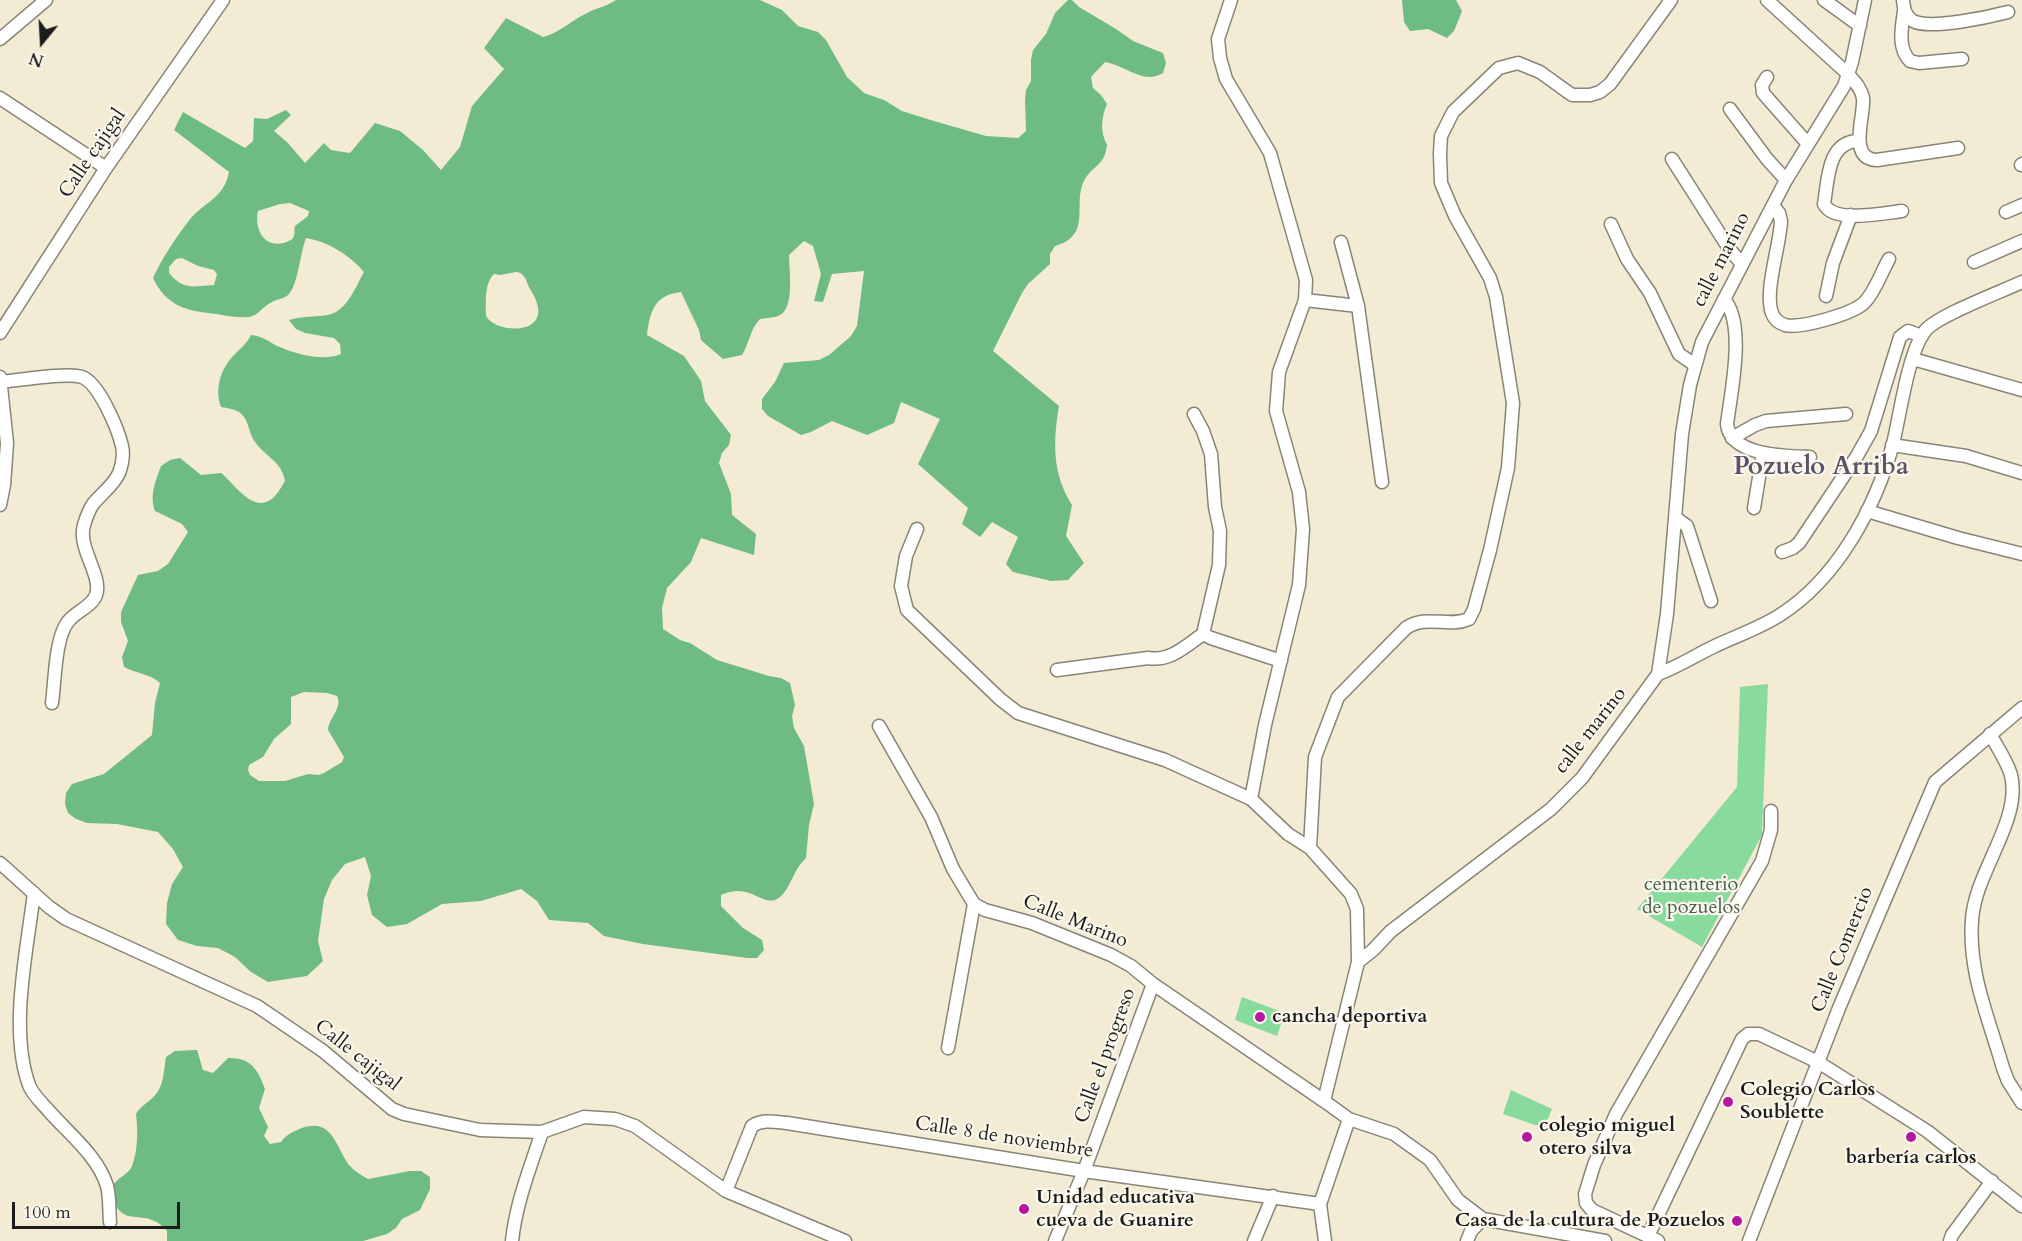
<!DOCTYPE html>
<meta charset="utf-8">
<style>
body{margin:0}
#map{position:relative;width:2022px;height:1241px;overflow:hidden;background:#f4ebd5;font-family:Cardo,serif}
canvas{display:block}
.north{position:absolute;left:12px;top:12px;width:60px;height:60px;-webkit-text-stroke:4px #fbf7ec;paint-order:stroke;rotate:198deg;font-size:16px;font-weight:700;line-height:24px;text-align:center;color:#1c1c1c}
.north::after{content:'';display:block;margin:auto;width:21px;height:27px;background:#1c1c1c;clip-path:polygon(50% 0,100% 100%,50% 72%,0 100%)}
.scale{position:absolute;left:12px;top:1202px;width:168px;height:27px;box-sizing:border-box;border:3px solid #1c1c1c;border-top:0;padding-left:8px;font-size:18px;line-height:21px;white-space:nowrap;color:#1c1c1c;-webkit-text-stroke:4px #fbf7ec;paint-order:stroke}
</style>
<div id="map">
<canvas width="2022" height="1241"></canvas>
<div class="north">N</div>
<div class="scale">100 m</div>
</div>
<script>
const context = document.querySelector('canvas').getContext('2d');
context.lineJoin = 'round';
function paint(path, color) { context.fillStyle = color; context.fill(path, 'evenodd'); }
function trace(path, color, width, dash) { context.strokeStyle = color; context.lineWidth = width; context.lineCap = dash ? 'butt' : 'round'; context.setLineDash(dash || []); context.stroke(path); }
function label(font, color, halo, rows, align = 'center') {
  context.font = font + ' Cardo,serif'; context.lineWidth = 4.5; context.setLineDash([]); context.textBaseline = 'middle'; context.strokeStyle = halo; context.fillStyle = color; for (const [text, x, y, turn = 0] of rows) {
    context.save(); context.translate(x, y); context.rotate((+turn || 0) * Math.PI / 180); context.textAlign = isNaN(turn) ? turn : align; if (halo) context.strokeText(text, 0, 0); context.fillText(text, 0, 0); context.restore();
  }
}
paint(new Path2D(`
 M 1768,684 L 1762,835 L 1702,947 L 1637,909 L 1737,787 L 1740,687 Z
 M 1242,997 L 1285,1013 L 1277,1036 L 1235,1020 Z
 M 1511,1090 L 1552,1109 L 1544,1128 L 1503,1114 Z`), '#89db9d');
paint(new Path2D(`
 M 616,0 L 760,0 L 782,10 L 798,26 L 818,32 L 826,40 L 847,77 L 864,93 L 884,100 L 902,111 L 934,121 L 986,136 L 1018,138 L 1026,131 L 1025,100 L 1026,90 L 1031,81 L 1031,60 L 1033,50 L 1046,34 L 1055,13 L 1068,0 L 1072,0 L 1079,7 L 1116,29 L 1133,41 L 1163,53 L 1166,63 L 1163,73 C 1143,85 1127,66 1105,62 L 1091,77 L 1093,88 L 1101,95 L 1107,104 C 1101,118 1100,132 1107,145 C 1104,167 1094,164 1085,179 C 1071,203 1094,235 1055,246 L 1050,254 L 1050,264 L 1028,284 L 1022,293 L 993,351 L 1059,406 C 1053,441 1052,474 1072,505 L 1066,536 L 1084,563 L 1068,580 L 1051,581 L 1013,572 L 1006,564 L 1018,537 L 992,522 L 980,537 L 962,524 L 968,508 L 918,464 L 940,419 L 901,402 L 894,423 L 867,435 L 832,421 L 811,432 L 801,435 L 768,416 L 762,409 L 762,399 L 775,382 L 784,363 L 819,360 L 829,355 L 851,336 L 857,326 L 864,271 L 832,274 L 823,302 L 814,301 L 821,274 L 813,246 L 804,241 L 789,255 C 789,269 795,307 780,315 C 775,318 766,318 760,319 C 749,331 750,342 742,355 L 723,359 L 701,340 L 699,330 L 681,292 C 654,295 650,312 647,335 L 684,356 L 701,381 L 705,401 L 731,435 L 729,445 L 722,453 L 719,463 L 731,494 L 732,515 L 756,534 L 754,555 L 701,538 L 691,562 L 667,588 L 662,608 L 663,629 L 680,640 L 690,643 L 717,660 L 769,676 L 781,678 L 790,683 L 795,705 L 792,716 L 794,728 L 804,746 L 814,804 L 809,825 L 806,858 C 792,870 790,894 775,900 C 762,905 748,882 721,895 L 721,906 L 743,928 L 762,940 L 764,950 L 757,958 L 747,958 L 643,944 L 604,936 L 588,923 L 549,920 L 537,901 L 521,889 L 481,901 L 442,904 L 407,924 L 387,927 L 372,915 L 367,895 L 371,876 L 365,857 L 345,864 L 332,880 L 324,899 L 318,941 L 323,961 L 307,976 L 268,982 L 251,972 L 235,957 L 218,948 L 197,946 L 178,940 L 166,924 L 167,903 L 172,884 L 183,867 L 173,849 L 158,832 L 117,824 L 87,823 L 76,819 L 68,813 L 65,804 L 66,793 L 72,784 L 104,774 L 152,735 L 155,703 L 160,683 C 149,673 137,674 124,667 L 122,657 L 128,641 L 121,622 L 121,612 L 138,575 L 158,571 L 168,564 L 188,532 L 182,524 L 155,511 C 149,495 156,481 161,466 L 170,460 L 180,458 L 201,475 L 221,473 C 235,484 254,516 274,497 C 278,493 282,486 285,481 C 282,460 261,455 252,437 C 248,428 248,418 239,412 C 233,409 227,408 221,407 C 215,392 219,374 229,361 C 236,351 246,346 251,335 C 262,336 268,341 277,346 C 296,354 322,362 341,354 L 340,344 L 334,338 L 305,333 L 296,329 L 289,320 C 302,316 315,317 328,315 C 347,311 355,288 364,272 C 351,256 327,241 306,238 C 300,253 298,286 288,295 C 284,299 277,299 272,302 C 263,306 259,315 249,317 C 239,318 227,316 217,314 C 187,311 167,307 153,278 C 161,260 178,234 191,218 C 206,201 224,198 229,172 L 174,130 L 183,112 L 245,148 L 253,141 L 254,118 L 267,119 L 286,110 L 291,115 L 274,131 L 288,143 L 305,163 L 324,143 L 331,150 L 350,153 L 375,123 L 400,131 L 423,150 L 441,170 L 460,147 L 472,106 L 504,69 L 484,48 L 506,18 L 543,37 C 559,33 571,21 585,14 C 595,8 606,7 616,0 ZM 290,203 L 309,211 L 308,216 L 295,226 C 294,229 295,232 294,236 C 293,240 290,240 287,242 C 265,250 254,230 258,211 L 280,204 ZM 182,258 L 198,266 L 214,270 L 217,274 L 214,285 C 193,286 184,291 169,273 L 169,267 L 176,259 ZM 516,272 C 526,273 526,282 530,289 C 561,337 496,335 486,316 C 486,302 484,284 494,274 L 500,275 ZM 304,692 L 327,693 L 337,696 C 343,708 329,717 328,730 L 344,757 L 342,762 L 324,773 L 319,775 L 308,774 L 285,781 L 259,781 L 250,775 L 248,770 L 249,765 L 263,757 L 274,739 L 291,724 L 291,697 Z
 M 1402,0 L 1456,0 L 1462,11 L 1454,31 L 1447,38 L 1428,29 L 1410,31 L 1404,22 Z
 M 197,1050 L 203,1070 L 213,1073 L 228,1058 C 250,1057 258,1069 265,1089 L 259,1108 L 268,1127 L 264,1136 L 270,1144 L 281,1142 C 287,1134 291,1133 299,1129 C 332,1116 335,1145 349,1165 C 354,1171 361,1175 368,1179 L 410,1171 L 421,1171 L 430,1177 L 430,1189 L 420,1210 L 402,1219 L 396,1228 L 387,1234 L 363,1241 L 167,1241 L 167,1231 C 149,1209 129,1224 118,1209 C 114,1204 116,1205 115,1200 C 115,1197 112,1194 112,1191 C 112,1179 128,1176 132,1166 C 138,1151 138,1130 136,1114 C 142,1104 150,1102 156,1094 C 164,1085 164,1068 166,1057 L 175,1051 Z`), '#6ebb84');
const minor = new Path2D(`
 M 1231,0 L 1218,39 L 1220,58 L 1226,79 L 1270,153 L 1306,280 L 1305,300 L 1279,372 L 1276,411 L 1299,492 L 1303,529 L 1299,585 L 1265,725 L 1251,799
 M 1767,0 L 1848,74 C 1855,82 1861,88 1863,98 C 1865,116 1847,159 1877,160 L 1958,148
 M 1824,0 L 1860,26
 M 1903,0 C 1904,9 1905,16 1913,21 C 1930,30 1989,17 2008,12
 M 1904,11 C 1902,27 1897,48 1910,61 L 1919,63 L 1962,59
 M 0,39 L 46,0
 M 1767,77 L 1762,85 L 1763,93 L 1808,144
 M 0,98 L 106,168
 M 1730,109 L 1767,159 L 1786,180
 M 1859,141 C 1827,141 1828,181 1824,204 C 1834,224 1883,213 1902,211
 M 1672,159 L 1730,250 L 1742,264
 M 2021,165 L 2022,164
 M 1773,206 L 1779,213 L 1781,221 C 1780,246 1764,291 1772,313 C 1774,319 1779,323 1785,325 C 1800,329 1852,314 1864,303 C 1875,292 1881,273 1889,259
 M 2006,212 L 2022,205
 M 1611,224 L 1627,259 L 1650,293 L 1679,354 L 1695,365
 M 1341,242 L 1358,306
 M 1974,262 L 2022,241
 M 1826,296 L 1833,263 L 1851,215
 M 1724,299 C 1746,324 1731,392 1727,424 C 1730,456 1785,456 1810,457
 M 1305,300 L 1358,306 L 1382,482
 M 0,333 L 106,168 L 223,0
 M 1913,359 L 2022,390
 M 0,377 L 7,443 L 4,485 L 0,505
 M 1,382 C 18,380 68,372 82,377 C 99,383 118,429 122,446 C 124,455 122,465 119,473 C 114,485 101,494 93,504 C 89,510 86,518 84,525 C 77,548 103,576 96,595 C 92,607 74,612 67,623 C 55,640 55,681 52,703
 M 1194,414 L 1203,431 L 1211,454 L 1215,507 L 1220,531 L 1219,565 L 1203,634 L 1211,638 L 1281,661
 M 1732,438 L 1755,425 L 1766,421 L 1846,414
 M 1892,445 L 1966,456 L 2022,473
 M 1754,508 L 1763,453
 M 1867,511 L 1958,538 L 2022,554
 M 1676,518 L 1687,526 L 1711,601
 M 917,529 L 906,556 L 901,586 L 907,610 L 1000,699 L 1018,713 L 1165,760 L 1251,799 L 1288,834 L 1310,848 L 1351,894 L 1357,909 L 1358,962
 M 1782,552 L 1793,548 L 1799,543 L 1857,456 L 1871,431 L 1900,337 L 1908,331 L 1922,336
 M 1057,670 L 1148,658 C 1170,662 1186,646 1203,634
 M 1658,674 C 1678,667 1696,655 1715,646 C 1736,636 1760,628 1780,615 C 1838,578 1875,508 1893,444 C 1900,415 1908,353 1925,331 C 1936,316 2001,292 2022,282
 M 879,726 L 931,817 L 953,869 L 974,904 L 985,910 L 1032,923 L 1111,955 L 1131,966 L 1153,984 L 1324,1101
 M 1990,734 C 1997,747 2007,761 2011,775 C 2022,821 1975,871 1972,920 C 1968,972 1989,1019 2003,1068 L 2008,1081 L 2022,1103
 M 1310,848 L 1315,757 L 1338,697 L 1406,628 C 1426,614 1448,628 1469,619 L 1474,609 L 1490,550 L 1508,468 L 1513,403 L 1496,297 L 1490,278 L 1455,216 L 1441,183 L 1440,154 L 1441,136 L 1453,112 L 1499,68 L 1518,63 L 1540,72 L 1572,95 L 1590,95 L 1600,92 L 1610,84 L 1671,0
 M 0,863 L 49,907 L 66,919 L 257,1006 L 323,1051 L 392,1109 L 404,1114 L 480,1130 L 542,1132 L 584,1117 L 615,1119 L 635,1126 L 726,1191 L 845,1241
 M 34,893 C 27,950 9,1030 29,1085 C 32,1094 42,1103 48,1110 C 68,1133 98,1156 107,1186 C 110,1197 109,1211 110,1222
 M 948,1048 L 974,904
 M 726,1191 L 752,1126 C 763,1119 775,1122 787,1123 L 1084,1171 L 1320,1204
 M 1648,1236 L 1742,1039 L 1748,1034 L 1759,1034 L 1818,1062 L 1927,1131 L 2022,1206
 M 512,1241 C 516,1203 530,1168 542,1132
 M 1055,1241 L 1084,1171 L 1153,984
 M 1254,1241 L 1273,1196
 M 1325,1241 L 1320,1204 L 1349,1119
 M 1467,1241 L 1471,1231 L 1483,1219
 M 1605,1241 L 1483,1219 L 1458,1200 L 1430,1160 L 1394,1134 L 1349,1119 L 1324,1101 L 1358,962 L 1373,950 L 1391,931 L 1551,809 L 1582,778 L 1658,674 L 1667,614 L 1682,434 L 1690,385 L 1702,342 L 1786,180 L 1844,86 L 1852,62 L 1865,0
 M 1658,1241 L 1592,1210 L 1586,1203 L 1585,1194 L 1594,1165 L 1616,1114 L 1762,861 L 1771,830 L 1771,811
 M 1749,1241 L 1839,1008 L 1935,782 L 2022,708
 M 1950,1241 L 1952,1235 L 1992,1181`);
trace(minor, '#888478', 15);
trace(minor, '#fff', 12);
for (const [x, y, r, color] of [
 [1260,1017,6,"#b5179e"],
 [1728,1102,6,"#b5179e"],
 [1527,1137,6,"#b5179e"],
 [1911,1137,6,"#b5179e"],
 [1024,1209,6,"#b5179e"],
 [1737,1221,6,"#b5179e"]
]) { const dot = new Path2D(); dot.arc(x, y, r, 0, 2 * Math.PI); context.fillStyle = color; context.fill(dot); trace(dot, '#fbf7ec', 2); }
label('20px', '#1c1c1c', '#fbf7ec', [
 ["Calle cajigal",93,154,-56],
 ["calle marino",1722,260,-63],
 ["calle marino",1591,731,-52],
 ["Calle Marino",1075,922,22],
 ["Calle Comercio",1843,950,-68],
 ["Calle cajigal",357,1056,38],
 ["Calle el progreso",1106,1056,-70],
 ["Calle 8 de noviembre",1004,1138,9]
]);
label('20px', '#425f49', '#fbf7ec', [
 ["cementerio",1691,885],
 ["de pozuelos",1691,908]
]);
label('bold 20px', '#1c1c1c', '#fbf7ec', [
 ["cancha deportiva",1272,1017],
 ["Colegio Carlos",1740,1090],
 ["Soublette",1740,1113],
 ["colegio miguel",1539,1126],
 ["otero silva",1539,1149],
 ["barbería carlos",1911,1158,"center"],
 ["Unidad educativa",1036,1198],
 ["cueva de Guanire",1036,1221],
 ["Casa de la cultura de Pozuelos",1725,1221,"right"]
], 'left');
label('bold 26px', '#5b5268', '#fbf7ec', [
 ["Pozuelo Arriba",1821,468]
]);
</script>
